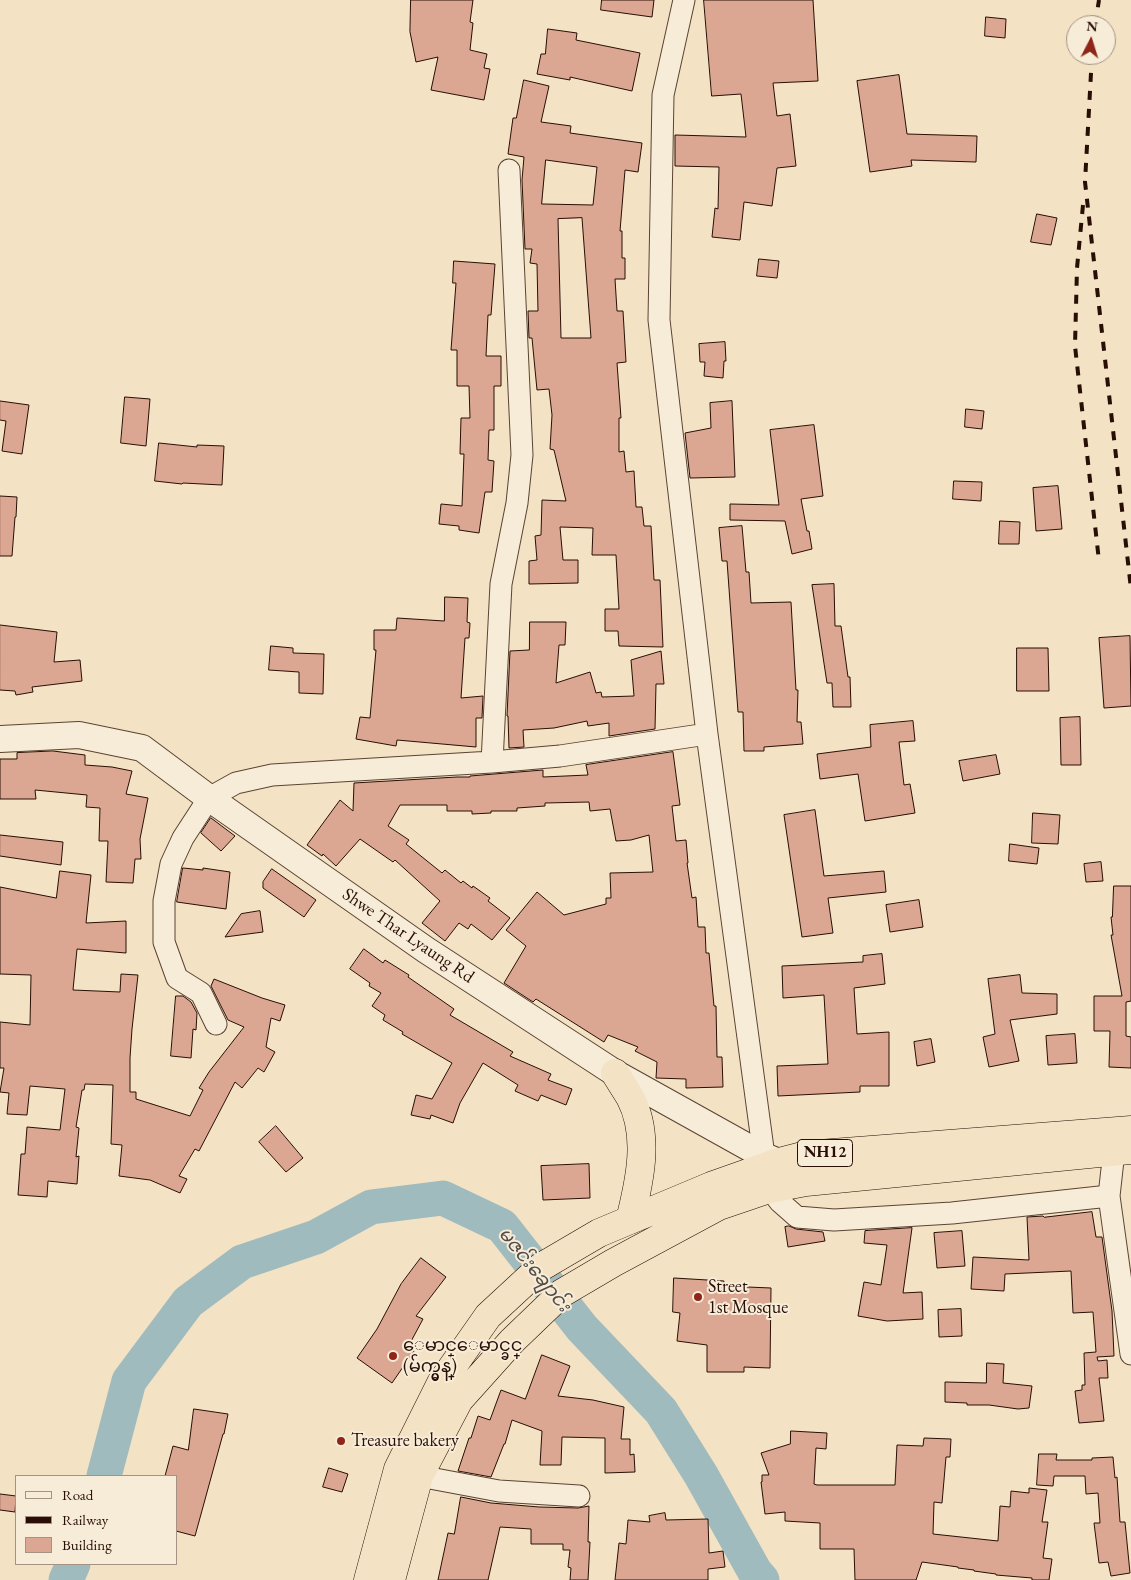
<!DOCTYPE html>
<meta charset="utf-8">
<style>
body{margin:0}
#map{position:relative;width:1131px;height:1580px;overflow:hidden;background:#f3e2c3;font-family:"EB Garamond",serif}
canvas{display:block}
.legend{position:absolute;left:15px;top:1475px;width:162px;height:90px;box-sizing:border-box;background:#f7ecd8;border:1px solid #a49384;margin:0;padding:6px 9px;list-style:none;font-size:15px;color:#280e05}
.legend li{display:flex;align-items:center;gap:10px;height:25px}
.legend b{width:25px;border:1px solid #a49384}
.north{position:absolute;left:1066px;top:15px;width:50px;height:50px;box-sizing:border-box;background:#f7ecd8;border:1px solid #a49384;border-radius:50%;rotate:5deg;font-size:14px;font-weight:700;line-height:20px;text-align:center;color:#280e05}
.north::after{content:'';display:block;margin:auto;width:18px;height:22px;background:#8f2418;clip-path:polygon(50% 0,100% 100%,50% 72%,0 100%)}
</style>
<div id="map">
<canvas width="1131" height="1580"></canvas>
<ul class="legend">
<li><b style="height:6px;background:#f7ecd8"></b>Road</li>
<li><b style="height:6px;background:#280e05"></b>Railway</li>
<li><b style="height:14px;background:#dba793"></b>Building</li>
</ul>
<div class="north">N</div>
</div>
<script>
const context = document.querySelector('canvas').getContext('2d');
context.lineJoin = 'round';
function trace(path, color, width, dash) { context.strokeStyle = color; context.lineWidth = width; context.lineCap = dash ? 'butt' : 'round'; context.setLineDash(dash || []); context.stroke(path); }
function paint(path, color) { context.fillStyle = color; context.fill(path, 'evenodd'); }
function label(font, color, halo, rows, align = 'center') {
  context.font = font + ' "EB Garamond","Noto Sans Myanmar",serif'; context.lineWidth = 4; context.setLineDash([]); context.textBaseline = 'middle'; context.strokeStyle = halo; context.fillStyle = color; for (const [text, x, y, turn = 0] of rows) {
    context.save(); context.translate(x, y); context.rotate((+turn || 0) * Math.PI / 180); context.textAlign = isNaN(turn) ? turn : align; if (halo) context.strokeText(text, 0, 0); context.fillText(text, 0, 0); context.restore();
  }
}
trace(new Path2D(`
 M 104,1476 L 129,1381 L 188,1302 L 242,1262 L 316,1237 L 371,1207 L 443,1198 L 502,1226 L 582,1328 L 661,1411 L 701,1475 L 755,1572 L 762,1580
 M 66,1580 L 73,1564`), '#a0bbbe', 35);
const building = new Path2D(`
 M 411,0 L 473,0 L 470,22 L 473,23 L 470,50 L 487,54 L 484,68 L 490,69 L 484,100 L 431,90 L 438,57 L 416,62 L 410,32 Z
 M 602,0 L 654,0 L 652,17 L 601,10 Z
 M 704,0 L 813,0 L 818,81 L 773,83 L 777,116 L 790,114 L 796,166 L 777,168 L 772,206 L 744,202 L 740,240 L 712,237 L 715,208 L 718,209 L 719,167 L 675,166 L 675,135 L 746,137 L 741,94 L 712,96 Z
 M 986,17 L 1006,19 L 1005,38 L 985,36 Z
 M 548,29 L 577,33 L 576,40 L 640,53 L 632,91 L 570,77 L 570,80 L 537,74 L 541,54 L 545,54 Z
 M 899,75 L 907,134 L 977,136 L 976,162 L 911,160 L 912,166 L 870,172 L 857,81 Z
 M 524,80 L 549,86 L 541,122 L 571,126 L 570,133 L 642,143 L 638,172 L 625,170 L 620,231 L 622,231 L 622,258 L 625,258 L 625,279 L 615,279 L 617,311 L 623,311 L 626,362 L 617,363 L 621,418 L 619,418 L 619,452 L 624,451 L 626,472 L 634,471 L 636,507 L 642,507 L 644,526 L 651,526 L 654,580 L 660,580 L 663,647 L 619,646 L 618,631 L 605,631 L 605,609 L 619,609 L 616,555 L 592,555 L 593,528 L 560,527 L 563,560 L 578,560 L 578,583 L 529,584 L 529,561 L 537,560 L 535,536 L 541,535 L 542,500 L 566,501 L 554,450 L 550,449 L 552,415 L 549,389 L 537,390 L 532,338 L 529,338 L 528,311 L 538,311 L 537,264 L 530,263 L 532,249 L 525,249 L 522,180 L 524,157 L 508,154 L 513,118 L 516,118 ZM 546,160 L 597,167 L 593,205 L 542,204 ZM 582,218 L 591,338 L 561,338 L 558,219 Z
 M 1037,214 L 1057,218 L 1051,245 L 1031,242 Z
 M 759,259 L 779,261 L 777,278 L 757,276 Z
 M 454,261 L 495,264 L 491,315 L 488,315 L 486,356 L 501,356 L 501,386 L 494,386 L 494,430 L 489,430 L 488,460 L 494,461 L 492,492 L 485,492 L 479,533 L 459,530 L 459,526 L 439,524 L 441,504 L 462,506 L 464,454 L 460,454 L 461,418 L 470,418 L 469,386 L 457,386 L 457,350 L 451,350 L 456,283 L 453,283 Z
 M 725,342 L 726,361 L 724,361 L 723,378 L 704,376 L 705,362 L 700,362 L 699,344 Z
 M 125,397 L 150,399 L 146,446 L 121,443 Z
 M 0,401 L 29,405 L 22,454 L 2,451 L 6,421 L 0,420 Z
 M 732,401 L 735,477 L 690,478 L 685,433 L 711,428 L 710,403 Z
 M 966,409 L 984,411 L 982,429 L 965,427 Z
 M 814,425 L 823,496 L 801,499 L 807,531 L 809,531 L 812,549 L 792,554 L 785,521 L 730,520 L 730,504 L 779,505 L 770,430 Z
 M 159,443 L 197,447 L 197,445 L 224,446 L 222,485 L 183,483 L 182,484 L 155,481 Z
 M 954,481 L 982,482 L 981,501 L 953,499 Z
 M 1058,486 L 1062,529 L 1036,531 L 1033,488 Z
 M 0,496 L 17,497 L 16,517 L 15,517 L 12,556 L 0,556 Z
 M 1000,521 L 1020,522 L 1019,544 L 999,544 Z
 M 742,526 L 746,572 L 749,572 L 751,603 L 791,602 L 796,690 L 798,690 L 797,722 L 801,722 L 803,744 L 764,747 L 764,751 L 744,751 L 743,712 L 738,712 L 727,561 L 722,561 L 719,528 Z
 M 834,584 L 835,626 L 841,626 L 848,677 L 850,677 L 851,707 L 833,707 L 832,683 L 827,683 L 812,585 Z
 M 445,597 L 468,598 L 467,622 L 470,623 L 469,638 L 465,638 L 461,698 L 483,696 L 482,718 L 476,718 L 476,747 L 397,740 L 396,746 L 356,739 L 360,717 L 370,718 L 376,650 L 374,650 L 374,630 L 396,630 L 397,618 L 444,621 Z
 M 530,622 L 566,622 L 565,645 L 559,645 L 556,683 L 590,672 L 596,693 L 601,692 L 602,697 L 634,696 L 631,660 L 661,651 L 664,684 L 656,684 L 655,729 L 609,736 L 609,723 L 588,726 L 587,721 L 554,728 L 523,730 L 524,747 L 509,748 L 508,716 L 507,716 L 510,651 L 529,650 Z
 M 0,625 L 57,632 L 54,662 L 80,660 L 82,681 L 32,687 L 33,692 L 16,695 L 15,691 L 0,690 Z
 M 1130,636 L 1131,706 L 1104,708 L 1099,638 Z
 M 271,646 L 293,648 L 293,653 L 324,654 L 323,694 L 299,693 L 299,672 L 269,670 Z
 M 1017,648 L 1048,648 L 1049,691 L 1017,691 Z
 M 1080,717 L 1081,765 L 1061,765 L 1060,718 Z
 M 913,721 L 915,741 L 899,742 L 904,785 L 910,784 L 915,813 L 865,821 L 858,774 L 820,779 L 817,754 L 871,747 L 870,725 Z
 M 53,751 L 85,755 L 85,765 L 112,767 L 132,771 L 126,794 L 148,798 L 140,839 L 141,859 L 135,859 L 133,883 L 106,882 L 108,841 L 99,841 L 100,808 L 86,807 L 87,795 L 35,790 L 36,799 L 0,799 L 0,759 L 17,759 L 17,753 Z
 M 673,752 L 680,805 L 672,806 L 676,841 L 686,840 L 688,863 L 687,863 L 692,898 L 696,897 L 698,927 L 705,927 L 706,953 L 709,953 L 714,1006 L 716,1006 L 717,1057 L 722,1057 L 723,1087 L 686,1088 L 686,1079 L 656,1078 L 657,1062 L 635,1051 L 638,1047 L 608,1035 L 604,1042 L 536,999 L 533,1002 L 504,983 L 526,946 L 506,930 L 537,892 L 564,915 L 606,904 L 606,898 L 611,898 L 610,873 L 653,872 L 649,835 L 631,840 L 616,841 L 610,809 L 590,811 L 589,802 L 545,803 L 545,806 L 517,808 L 517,811 L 491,811 L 491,813 L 472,814 L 472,811 L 447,811 L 447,805 L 400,805 L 388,826 L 409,840 L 406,844 L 442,873 L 445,870 L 461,883 L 463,881 L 472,888 L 473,886 L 490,898 L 488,901 L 510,918 L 492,940 L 471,924 L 468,929 L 459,923 L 445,941 L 422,923 L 440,901 L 395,860 L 393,862 L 360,839 L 336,866 L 323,854 L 322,856 L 307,845 L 340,800 L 353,811 L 354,783 L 457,777 L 470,777 L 470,776 L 543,770 L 543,777 L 588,775 L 586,765 Z
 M 996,755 L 1000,774 L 963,781 L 959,761 Z
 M 815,810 L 824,876 L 884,871 L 886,892 L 828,898 L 833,933 L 802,937 L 784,815 Z
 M 1033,813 L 1060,815 L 1058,844 L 1032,843 Z
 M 211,818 L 235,836 L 221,851 L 201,833 Z
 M 0,835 L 63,842 L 61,865 L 0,856 Z
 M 1010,844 L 1039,848 L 1037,864 L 1009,861 Z
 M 1101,862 L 1103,881 L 1086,882 L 1084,864 Z
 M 183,868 L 203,870 L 203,868 L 230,872 L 226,909 L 177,902 Z
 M 272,869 L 316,900 L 304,917 L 263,888 L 263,882 Z
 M 60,871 L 91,875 L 86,923 L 126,921 L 126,953 L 77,949 L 73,990 L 120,992 L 121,974 L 138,975 L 132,1029 L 130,1058 L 130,1092 L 136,1092 L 136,1099 L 190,1116 L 203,1090 L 199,1088 L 209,1072 L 244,1027 L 228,1020 L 211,986 L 214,979 L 262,998 L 285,1005 L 280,1021 L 271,1018 L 266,1047 L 275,1052 L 264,1072 L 258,1068 L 242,1088 L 235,1082 L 199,1151 L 195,1149 L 179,1176 L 187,1179 L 180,1193 L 150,1180 L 119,1176 L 122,1145 L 111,1144 L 113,1085 L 85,1084 L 84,1090 L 82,1090 L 76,1127 L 79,1128 L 76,1157 L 79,1156 L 77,1184 L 48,1181 L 47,1197 L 18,1195 L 21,1154 L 25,1154 L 27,1127 L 60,1130 L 65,1089 L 30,1086 L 27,1115 L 7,1114 L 9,1093 L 0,1092 L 4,1068 L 0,1068 L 0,1022 L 30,1025 L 31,975 L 0,974 L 0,887 L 56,898 Z
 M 1114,886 L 1131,886 L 1131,1001 L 1126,1002 L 1126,1036 L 1131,1037 L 1131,1068 L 1109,1067 L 1110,1031 L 1094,1031 L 1094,996 L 1122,996 L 1111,935 L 1113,935 L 1111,917 L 1112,917 Z
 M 919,900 L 923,927 L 890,932 L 886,905 Z
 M 260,911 L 263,932 L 225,937 L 241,914 Z
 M 364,949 L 383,963 L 385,960 L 409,975 L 408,977 L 454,1009 L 450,1015 L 513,1052 L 510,1056 L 551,1074 L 548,1080 L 572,1089 L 566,1105 L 541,1095 L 538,1101 L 515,1091 L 518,1085 L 483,1063 L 460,1103 L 453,1123 L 431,1115 L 430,1119 L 411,1115 L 416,1095 L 432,1099 L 452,1063 L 402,1034 L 403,1032 L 383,1020 L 385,1015 L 372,1006 L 381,993 L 369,986 L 370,983 L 350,969 Z
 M 882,954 L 885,984 L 854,988 L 857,1034 L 889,1032 L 889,1086 L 860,1086 L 860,1092 L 778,1096 L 777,1066 L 828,1064 L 824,995 L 783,998 L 782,966 L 863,962 L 863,956 Z
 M 1020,975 L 1022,993 L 1057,994 L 1057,1014 L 1010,1020 L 1019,1061 L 989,1067 L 983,1037 L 995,1034 L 988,979 Z
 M 176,996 L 183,996 L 191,1002 L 197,1013 L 196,1030 L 193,1029 L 191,1058 L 171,1056 Z
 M 1075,1034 L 1077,1063 L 1048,1065 L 1046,1036 Z
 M 931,1039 L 935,1062 L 917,1066 L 914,1042 Z
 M 276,1126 L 303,1158 L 286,1172 L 259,1142 Z
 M 589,1164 L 590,1198 L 543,1200 L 541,1166 Z
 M 1092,1212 L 1096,1237 L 1102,1237 L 1112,1311 L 1114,1356 L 1097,1357 L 1098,1361 L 1107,1360 L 1108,1378 L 1099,1378 L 1104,1421 L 1079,1423 L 1075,1391 L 1082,1390 L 1082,1385 L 1085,1385 L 1084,1353 L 1096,1352 L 1093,1312 L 1073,1313 L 1071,1271 L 1005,1274 L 1004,1291 L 971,1289 L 973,1257 L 1029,1260 L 1027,1217 L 1043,1216 L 1044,1217 Z
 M 789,1226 L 796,1229 L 823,1232 L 825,1241 L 788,1247 L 785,1227 Z
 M 912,1228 L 903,1293 L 922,1292 L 923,1319 L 887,1321 L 858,1316 L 864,1282 L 881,1285 L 887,1245 L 864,1243 L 865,1231 Z
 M 962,1231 L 965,1266 L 937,1268 L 934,1233 Z
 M 421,1258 L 446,1277 L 416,1316 L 423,1319 L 408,1347 L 414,1351 L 392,1383 L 357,1358 L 377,1329 L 401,1284 Z
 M 674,1278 L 724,1281 L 724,1286 L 771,1288 L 770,1368 L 744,1367 L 744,1372 L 707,1372 L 707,1345 L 677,1341 L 680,1313 L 673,1312 Z
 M 961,1309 L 962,1336 L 939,1337 L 938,1310 Z
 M 542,1355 L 570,1366 L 558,1396 L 593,1400 L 624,1407 L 621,1439 L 630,1439 L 630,1455 L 634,1454 L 635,1472 L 605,1473 L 605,1438 L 562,1437 L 561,1465 L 540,1465 L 542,1431 L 512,1420 L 505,1444 L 504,1444 L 491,1477 L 458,1471 L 469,1438 L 471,1438 L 478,1416 L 490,1420 L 501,1390 L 525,1399 Z
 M 987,1363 L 1004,1364 L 1003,1383 L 1032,1386 L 1029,1408 L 1018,1409 L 989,1405 L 967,1405 L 967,1403 L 945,1402 L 945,1382 L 986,1383 Z
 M 194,1409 L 228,1414 L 224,1434 L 223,1434 L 195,1536 L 176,1531 L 176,1476 L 165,1476 L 173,1446 L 188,1450 Z
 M 791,1431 L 827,1433 L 826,1449 L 816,1448 L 814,1484 L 817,1485 L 895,1485 L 897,1445 L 923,1446 L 924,1438 L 951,1439 L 950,1457 L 946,1457 L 942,1503 L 934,1502 L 933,1534 L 998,1541 L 1000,1506 L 1010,1507 L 1011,1491 L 1029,1493 L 1029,1488 L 1047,1490 L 1042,1522 L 1048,1522 L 1043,1558 L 1052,1559 L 1049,1580 L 1032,1580 L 1032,1578 L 996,1575 L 996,1574 L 974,1571 L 974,1570 L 958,1568 L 958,1567 L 922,1562 L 916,1580 L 855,1580 L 854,1549 L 820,1549 L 820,1523 L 785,1521 L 785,1512 L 765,1514 L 761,1482 L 762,1482 L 762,1475 L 769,1475 L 761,1453 L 790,1444 Z
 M 1039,1454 L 1057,1454 L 1056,1460 L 1092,1460 L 1092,1458 L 1113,1457 L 1115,1478 L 1117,1477 L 1120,1522 L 1125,1522 L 1130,1573 L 1111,1576 L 1108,1562 L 1099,1563 L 1094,1523 L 1100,1523 L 1098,1493 L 1086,1494 L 1085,1476 L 1054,1476 L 1053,1486 L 1037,1485 Z
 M 329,1468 L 348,1474 L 342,1492 L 323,1487 Z
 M 0,1494 L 16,1496 L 15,1512 L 0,1510 Z
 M 461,1497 L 491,1503 L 539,1507 L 578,1508 L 589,1506 L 588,1542 L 590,1542 L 588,1580 L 570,1580 L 571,1568 L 568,1567 L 570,1550 L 563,1550 L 563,1544 L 531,1544 L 531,1529 L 500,1527 L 488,1580 L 438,1580 L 448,1533 L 454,1534 Z
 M 665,1513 L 666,1520 L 708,1519 L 709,1553 L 723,1551 L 725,1567 L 708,1569 L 708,1580 L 615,1580 L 619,1543 L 626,1544 L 628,1520 L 650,1522 L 649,1516 Z`);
paint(building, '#dba793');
trace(building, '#280e05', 1);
const minor = new Path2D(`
 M 684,0 L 663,95 L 659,320 L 707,734 L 764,1156
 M 492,762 L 501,584 L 517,503 L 522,455 L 509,170
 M 216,1024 L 201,993 L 177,978 L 164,942 L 164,901 L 171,864 L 183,838 L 209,798 L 236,783 L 272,775 L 492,762 L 560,756 L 707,734
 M 1114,1151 L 1109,1196 L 1131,1354
 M 762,1179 L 780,1202 L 797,1217 L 834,1220 L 952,1213 L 1109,1196
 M 419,1476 L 499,1491 L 579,1496`);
const tertiary = new Path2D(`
 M 0,739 L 79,735 L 142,748 L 209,798 L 426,950 L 615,1073 L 764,1156 L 779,1162 L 791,1171`);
const trunk = new Path2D(`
 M 615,1073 C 620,1081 625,1089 630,1097 C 650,1135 640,1180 630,1220
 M 368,1580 L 398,1469 L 441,1383 L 488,1316 L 541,1267 L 599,1233 L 711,1186 L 779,1162 L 806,1155 L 1131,1130
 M 391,1580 L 419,1476 L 459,1400 L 512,1341 L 562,1293 L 613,1263 L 719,1206 L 769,1189 L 806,1182 L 1131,1150`);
trace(minor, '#5b4334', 23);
trace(tertiary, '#5b4334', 28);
trace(trunk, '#280e05', 29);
trace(minor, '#f7ecd8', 21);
trace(tertiary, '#f7ecd8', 26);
trace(trunk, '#f3e2c3', 28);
trace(new Path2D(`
 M 1095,25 L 1099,0
 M 1092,55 L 1085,182 L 1131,589
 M 1083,205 L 1077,268 L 1075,346 L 1099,561`), '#280e05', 4, [9, 9]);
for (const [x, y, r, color] of [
 [698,1297,5,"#8f2418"],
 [393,1356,5,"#8f2418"],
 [341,1441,5,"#8f2418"]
]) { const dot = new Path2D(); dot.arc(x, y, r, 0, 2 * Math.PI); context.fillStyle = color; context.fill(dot); trace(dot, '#f7ecd8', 2); }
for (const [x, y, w] of [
 [825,1153,55]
]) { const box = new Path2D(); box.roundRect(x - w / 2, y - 13.5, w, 27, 4); context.fillStyle = '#f7ecd8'; context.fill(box); trace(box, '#280e05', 1); }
label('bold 16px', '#280e05', null, [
 ["NH12",825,1153]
]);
label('18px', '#280e05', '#f7ecd8', [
 ["Shwe Thar Lyaung Rd",408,936,34]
]);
label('18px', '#280e05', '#f7ecd8', [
 ["Street",708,1287],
 ["1st Mosque",708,1308],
 ["ေမာင္ေမာင္ခင္",403,1346],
 ["(မ်က္မွန္)",403,1367],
 ["Treasure bakery",351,1441]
], 'left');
label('italic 19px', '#524b46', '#f7ecd8', [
 ["မဇင်းချောင်း",534,1270,51]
]);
</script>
